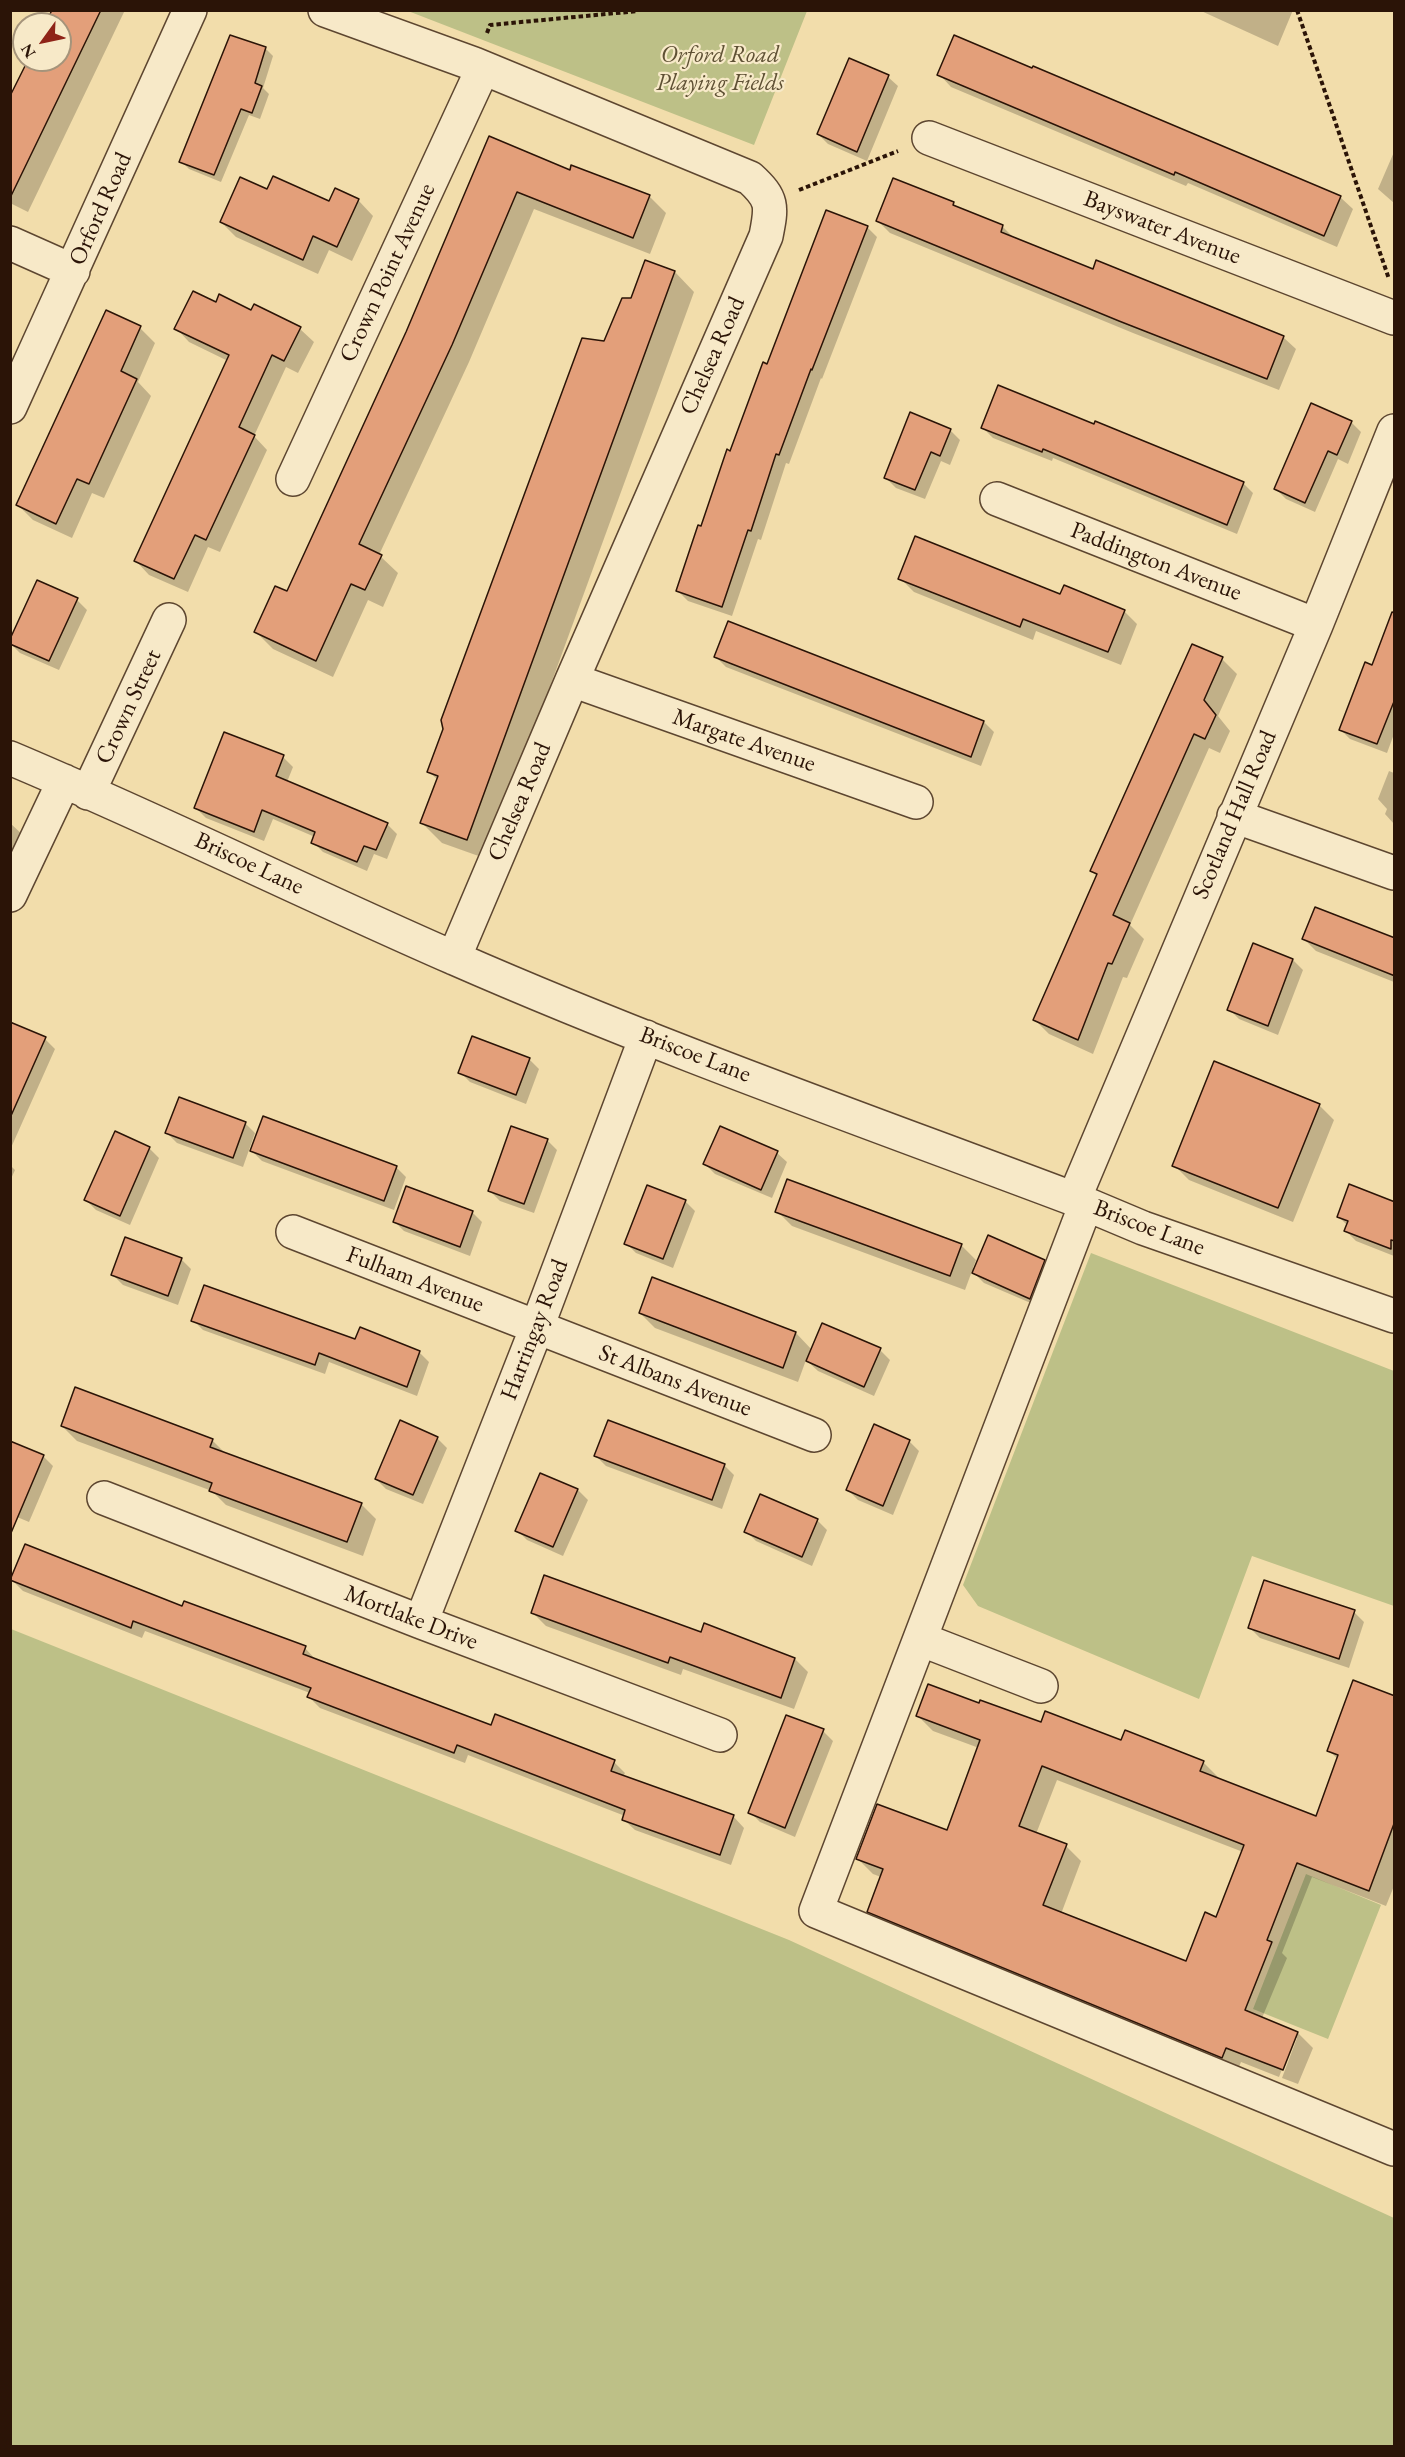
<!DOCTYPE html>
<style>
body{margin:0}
#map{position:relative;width:1405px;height:2457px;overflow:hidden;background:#f2ddab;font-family:"EB Garamond",serif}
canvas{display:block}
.frame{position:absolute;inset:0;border:12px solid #2b1407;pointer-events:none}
.north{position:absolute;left:12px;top:12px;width:60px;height:60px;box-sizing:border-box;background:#f7e9c8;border:2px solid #a5947b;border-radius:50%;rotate:237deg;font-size:16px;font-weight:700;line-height:24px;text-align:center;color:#2b1407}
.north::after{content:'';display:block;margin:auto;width:21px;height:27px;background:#8f2418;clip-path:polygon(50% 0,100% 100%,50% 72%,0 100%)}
</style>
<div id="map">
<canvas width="1405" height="2457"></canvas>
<div class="frame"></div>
<div class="north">N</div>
</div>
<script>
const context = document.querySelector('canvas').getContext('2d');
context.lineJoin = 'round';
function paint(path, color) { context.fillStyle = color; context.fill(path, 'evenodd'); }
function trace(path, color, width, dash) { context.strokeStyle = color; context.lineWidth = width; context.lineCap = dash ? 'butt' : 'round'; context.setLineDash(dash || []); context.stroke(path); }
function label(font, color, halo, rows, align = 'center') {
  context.font = font + ' "EB Garamond",serif'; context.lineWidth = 4.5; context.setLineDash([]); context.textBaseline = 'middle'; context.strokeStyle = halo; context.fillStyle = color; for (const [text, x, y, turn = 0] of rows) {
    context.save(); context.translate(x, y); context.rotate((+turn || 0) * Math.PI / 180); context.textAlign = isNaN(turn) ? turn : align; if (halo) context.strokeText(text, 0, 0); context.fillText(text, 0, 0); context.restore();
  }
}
paint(new Path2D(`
 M 408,11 L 807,10 L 807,11 L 754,145 Z
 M 1091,1253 L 1394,1371 L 1394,1606 L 1252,1556 L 1199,1699 L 978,1606 L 963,1585 Z
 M 11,1629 L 789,1940 L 1394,2218 L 1394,2446 L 11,2446 Z
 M 1306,1874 L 1381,1905 L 1328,2039 L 1253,2009 Z`), '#bdc087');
paint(new Path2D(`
 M 53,10 L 125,10 L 28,212 L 10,203 L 10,99 L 29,60 L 60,60 L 60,24 L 47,24 Z
 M 1199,10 L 1293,10 L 1278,46 Z
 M 265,48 L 273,56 L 263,88 L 269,94 L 260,119 L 249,115 L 221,182 L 189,169 L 181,161 Z
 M 939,74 L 1340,197 L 1353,209 L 1337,247 L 1188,183 L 1186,186 L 951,87 Z
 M 888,77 L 898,86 L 867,161 L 828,144 L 818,134 Z
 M 490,138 L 570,172 L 649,196 L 666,213 L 650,254 L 534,209 L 469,362 L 379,555 L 398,573 L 383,607 L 368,600 L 333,677 L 273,649 L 256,632 L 288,593 L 418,307 Z
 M 1394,152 L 1394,203 L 1378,189 Z
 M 268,191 L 330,203 L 358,200 L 373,216 L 352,261 L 329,250 L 318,274 L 236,237 L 221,222 Z
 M 953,203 L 959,209 L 1003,227 L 1015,239 L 1093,271 L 1283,337 L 1296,349 L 1279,390 L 1133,333 L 890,233 L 877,220 Z
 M 867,227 L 877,237 L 822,379 L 821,378 L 789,464 L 786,463 L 761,540 L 758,539 L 732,616 L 688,601 L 678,591 L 731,453 Z
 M 675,272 L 694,292 L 487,859 L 442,843 L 422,823 L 438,780 L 429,772 L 605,342 L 632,300 Z
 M 216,304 L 252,312 L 255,306 L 300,329 L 314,342 L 298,373 L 286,367 L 254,436 L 267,450 L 220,552 L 208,547 L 188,592 L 149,575 L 136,561 L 228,361 L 189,342 L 176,328 Z
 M 107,312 L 140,328 L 155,343 L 138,382 L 151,396 L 104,498 L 92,493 L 72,538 L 33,520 L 18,505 Z
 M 1351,422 L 1361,432 L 1348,464 L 1338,459 L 1315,512 L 1286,499 L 1276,489 Z
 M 983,428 L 1243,483 L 1253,493 L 1237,534 L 1053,458 L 1052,461 L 993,438 Z
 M 950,430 L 960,440 L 950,465 L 941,461 L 925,499 L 896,488 L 886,478 Z
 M 900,578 L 1061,596 L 1124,611 L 1137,624 L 1121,665 L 1036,631 L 1033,640 L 914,592 Z
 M 77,600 L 87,610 L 59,670 L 20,653 L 10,643 Z
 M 1394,610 L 1394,734 L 1387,753 L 1350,739 L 1340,729 L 1373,667 Z
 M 716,657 L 984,722 L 994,732 L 981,766 L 726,667 Z
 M 1222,659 L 1237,674 L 1218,716 L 1230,731 L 1220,753 L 1209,748 L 1130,925 L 1144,939 L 1127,978 L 1123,977 L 1093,1054 L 1049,1034 L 1034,1019 L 1097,876 L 1092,870 Z
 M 283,757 L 293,767 L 287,782 L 387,824 L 397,834 L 387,859 L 374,854 L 367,871 L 323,852 L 313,842 L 315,837 L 273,819 L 264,841 L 206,818 L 196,808 Z
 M 1389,771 L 1394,773 L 1394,824 L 1385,814 L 1387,809 L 1378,799 Z
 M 10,823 L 24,836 L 10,864 Z
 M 1304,939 L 1394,940 L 1394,982 L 1316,951 Z
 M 1254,945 L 1293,960 L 1303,970 L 1278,1035 L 1239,1019 L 1229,1009 Z
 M 10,1024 L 45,1039 L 55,1049 L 10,1150 Z
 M 529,1059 L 539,1069 L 526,1104 L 470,1082 L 460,1072 Z
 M 1319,1105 L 1334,1120 L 1293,1222 L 1189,1180 L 1174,1165 Z
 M 245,1123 L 255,1133 L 243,1167 L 177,1143 L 167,1133 Z
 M 547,1140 L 557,1150 L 534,1213 L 500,1201 L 490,1191 Z
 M 149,1148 L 159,1158 L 130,1225 L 96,1210 L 86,1200 Z
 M 252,1151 L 396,1167 L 406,1177 L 394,1210 L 262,1161 Z
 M 777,1153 L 787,1162 L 772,1198 L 715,1174 L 705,1164 Z
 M 10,1165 L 15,1170 L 10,1181 Z
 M 685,1201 L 695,1211 L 673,1268 L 636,1253 L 626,1243 Z
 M 1394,1203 L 1394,1256 L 1356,1241 L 1346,1231 L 1348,1226 L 1338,1216 Z
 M 777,1211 L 961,1245 L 976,1260 L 973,1268 L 975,1269 L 1044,1261 L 1054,1271 L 1040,1307 L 984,1283 L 972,1271 L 965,1290 L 792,1226 Z
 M 472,1212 L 482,1222 L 470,1256 L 404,1231 L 394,1221 Z
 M 181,1259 L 191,1269 L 178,1305 L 123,1285 L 113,1275 Z
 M 653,1279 L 796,1333 L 812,1350 L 880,1350 L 890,1360 L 874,1396 L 818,1371 L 806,1360 L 798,1382 L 655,1328 L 640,1313 Z
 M 193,1320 L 356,1341 L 419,1352 L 429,1362 L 417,1396 L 329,1362 L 325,1374 L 203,1330 Z
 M 62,1426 L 212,1440 L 226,1454 L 361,1504 L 376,1519 L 363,1556 L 226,1505 L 212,1491 L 77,1441 Z
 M 437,1438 L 447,1448 L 423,1504 L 386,1489 L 376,1479 Z
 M 909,1441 L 919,1451 L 893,1515 L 858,1500 L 848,1490 Z
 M 43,1456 L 53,1466 L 29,1522 L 10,1514 Z
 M 596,1456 L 724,1465 L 734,1475 L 722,1509 L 606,1466 Z
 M 578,1490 L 588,1500 L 563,1556 L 527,1540 L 517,1530 Z
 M 817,1520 L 827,1530 L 812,1566 L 756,1541 L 746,1531 Z
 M 12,1580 L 183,1608 L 305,1648 L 316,1660 L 492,1727 L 614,1762 L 625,1773 L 623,1777 L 733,1816 L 744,1828 L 731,1865 L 635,1830 L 623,1819 L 625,1816 L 468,1755 L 465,1763 L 320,1708 L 309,1697 L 310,1693 L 145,1631 L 142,1638 L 23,1591 Z
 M 1265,1581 L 1354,1612 L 1364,1622 L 1349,1668 L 1260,1638 L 1250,1628 Z
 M 533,1613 L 702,1634 L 795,1659 L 808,1672 L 794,1709 L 683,1669 L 681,1675 L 546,1626 Z
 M 1394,1697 L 1394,1886 L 1386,1906 L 1312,1877 L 1282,1953 L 1287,1958 L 1262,2018 L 1298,2033 L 1313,2048 L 1298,2084 L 1282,2078 L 1297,2038 L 1294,2038 L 1279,2077 L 1241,2062 L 1237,2072 L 884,1926 L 869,1911 L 881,1877 L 873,1874 L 858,1859 L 948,1832 L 979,1748 L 933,1731 L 918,1716 L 980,1705 L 1042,1724 L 1203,1762 L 1218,1777 L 1217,1779 L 1316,1818 L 1338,1759 L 1329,1751 ZM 1057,1780 L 1243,1852 L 1217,1919 L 1187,1962 L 1061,1914 L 1081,1861 L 1066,1846 L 1036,1834 Z
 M 823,1731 L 833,1741 L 795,1837 L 760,1822 L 750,1812 Z`), '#0003');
const building = new Path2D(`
 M 52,10 L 101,10 L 10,198 L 10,96 L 28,60 L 60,60 L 60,24 L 45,24 Z
 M 230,35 L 266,47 L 255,83 L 262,86 L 252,113 L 241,109 L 214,175 L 179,162 Z
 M 954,35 L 1032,68 L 1033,66 L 1341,196 L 1324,236 L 1175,172 L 1174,175 L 937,75 Z
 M 849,58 L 889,75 L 857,152 L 817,134 Z
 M 489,136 L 570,170 L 571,165 L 650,195 L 633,238 L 517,192 L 452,345 L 359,544 L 382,555 L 365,590 L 351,584 L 316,661 L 254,632 L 275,586 L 287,591 L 406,332 Z
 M 273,176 L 329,201 L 335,188 L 359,199 L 337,247 L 313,236 L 303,260 L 220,222 L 240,177 L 267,189 Z
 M 893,178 L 954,202 L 953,205 L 1003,225 L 1001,232 L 1093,269 L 1096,260 L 1284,336 L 1267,379 L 1119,321 L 876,221 Z
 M 826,210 L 868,226 L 812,370 L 811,369 L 779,455 L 776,454 L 751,531 L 748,530 L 722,607 L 676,591 L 698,525 L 701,526 L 727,449 L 730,451 L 763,362 L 767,364 Z
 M 645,260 L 675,271 L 467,840 L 420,823 L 438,776 L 427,772 L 443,729 L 441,720 L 582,338 L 604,341 L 622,298 L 631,298 Z
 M 193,291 L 216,302 L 219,294 L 251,310 L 254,304 L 301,327 L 284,361 L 272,355 L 239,427 L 255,435 L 206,540 L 195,535 L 174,579 L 134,561 L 229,355 L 174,329 Z
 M 106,310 L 141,326 L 121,371 L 137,379 L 89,484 L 77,479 L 56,524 L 16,505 Z
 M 998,385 L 1094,424 L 1095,421 L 1244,482 L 1227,525 L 1043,449 L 1042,452 L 981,428 Z
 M 1311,403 L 1352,421 L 1337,455 L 1328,451 L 1305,503 L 1274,489 Z
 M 910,412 L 951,429 L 940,456 L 931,452 L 915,490 L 884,478 Z
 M 915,536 L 1060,594 L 1064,585 L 1125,610 L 1108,652 L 1023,619 L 1020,627 L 898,579 Z
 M 37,580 L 78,598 L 49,661 L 10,644 L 10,639 Z
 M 1392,612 L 1395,613 L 1395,699 L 1377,744 L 1339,730 L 1365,662 L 1372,665 Z
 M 728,621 L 984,721 L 971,757 L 714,657 Z
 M 1192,644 L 1223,657 L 1204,700 L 1216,715 L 1205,739 L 1194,734 L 1113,915 L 1130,923 L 1112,964 L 1108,963 L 1078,1040 L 1033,1020 L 1097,874 L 1090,871 Z
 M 224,732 L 284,755 L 276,776 L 388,823 L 376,850 L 364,846 L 357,862 L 311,843 L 315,832 L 262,810 L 254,832 L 194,808 Z
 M 1315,907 L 1395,938 L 1395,976 L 1302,939 Z
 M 1253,943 L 1293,959 L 1268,1026 L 1227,1010 Z
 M 10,1022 L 46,1037 L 10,1118 Z
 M 472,1036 L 530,1058 L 516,1095 L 458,1073 Z
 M 1214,1061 L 1320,1104 L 1278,1208 L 1172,1166 Z
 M 179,1097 L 246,1122 L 233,1158 L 165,1133 Z
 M 263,1116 L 397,1166 L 384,1201 L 250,1151 Z
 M 511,1126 L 548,1139 L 524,1204 L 488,1191 Z
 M 720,1126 L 778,1151 L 761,1190 L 703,1164 Z
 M 115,1131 L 150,1147 L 120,1216 L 84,1200 Z
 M 787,1179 L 962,1244 L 950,1276 L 775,1212 Z
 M 1349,1184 L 1395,1202 L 1395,1241 L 1391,1240 L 1391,1249 L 1344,1231 L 1348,1221 L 1337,1217 Z
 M 647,1185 L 686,1200 L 663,1259 L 624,1244 Z
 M 406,1186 L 473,1211 L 460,1247 L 393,1222 Z
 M 988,1235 L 1045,1260 L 1030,1299 L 972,1273 Z
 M 125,1237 L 182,1258 L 168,1296 L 111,1275 Z
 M 652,1277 L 796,1332 L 783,1368 L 639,1313 Z
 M 204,1285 L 355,1339 L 360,1327 L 420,1351 L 407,1387 L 319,1353 L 315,1365 L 191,1321 Z
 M 822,1323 L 881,1348 L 864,1387 L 806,1361 Z
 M 75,1387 L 213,1439 L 210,1447 L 362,1503 L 347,1542 L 209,1491 L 212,1483 L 61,1426 Z
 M 400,1420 L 438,1437 L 413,1495 L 375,1479 Z
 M 608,1420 L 725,1464 L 712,1500 L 594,1456 Z
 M 874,1424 L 910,1440 L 883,1506 L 846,1490 Z
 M 10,1441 L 44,1455 L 11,1533 L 10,1533 Z
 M 540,1473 L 578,1489 L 553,1547 L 515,1531 Z
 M 760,1494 L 818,1519 L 802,1557 L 744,1532 Z
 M 25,1544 L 182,1606 L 184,1601 L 306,1646 L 303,1654 L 491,1725 L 495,1714 L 615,1760 L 611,1771 L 734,1815 L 720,1855 L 622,1820 L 625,1810 L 457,1745 L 454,1753 L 307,1697 L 311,1688 L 133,1621 L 131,1628 L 10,1580 Z
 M 544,1575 L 701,1632 L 704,1623 L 795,1658 L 781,1698 L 670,1657 L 668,1663 L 531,1613 Z
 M 1264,1580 L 1355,1610 L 1339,1659 L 1248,1628 Z
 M 1353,1680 L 1395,1696 L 1395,1821 L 1369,1891 L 1297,1863 L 1267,1940 L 1272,1942 L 1245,2010 L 1298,2032 L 1283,2070 L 1226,2048 L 1222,2058 L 867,1912 L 883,1869 L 856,1859 L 877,1804 L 947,1830 L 980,1740 L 916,1716 L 928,1684 L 979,1703 L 980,1700 L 1041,1722 L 1045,1711 L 1121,1740 L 1125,1730 L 1204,1761 L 1200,1771 L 1316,1816 L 1338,1755 L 1327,1751 ZM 1042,1766 L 1244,1845 L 1216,1917 L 1205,1912 L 1186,1961 L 1043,1905 L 1067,1844 L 1019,1826 Z
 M 786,1715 L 824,1729 L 785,1828 L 748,1813 Z`);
paint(building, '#e39f7a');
trace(building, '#2b1407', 1.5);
const minor = new Path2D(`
 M 325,10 L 474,64 L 750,178 C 773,199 772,206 766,236 L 572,680 L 454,958
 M 929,138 L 1394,318
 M 10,243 L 73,271
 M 10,407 L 190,10
 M 293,479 L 483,68
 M 997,499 L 1316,625
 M 572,680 L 916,802
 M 10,758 C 160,821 305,893 454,958 C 657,1047 867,1121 1074,1199 L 1143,1228 L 1394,1316
 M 88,793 L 169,620
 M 1234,816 L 1394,873
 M 10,895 L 64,781
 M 1074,1199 L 1316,625 L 1394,431
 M 1086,1204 L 816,1911 L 1394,2149
 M 293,1232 L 814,1435
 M 104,1498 L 421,1622 L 720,1735
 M 421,1622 L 537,1327 L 646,1037
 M 920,1639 L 1041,1686`);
trace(minor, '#5d4630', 36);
trace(new Path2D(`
 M 1297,10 L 1389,279
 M 487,33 L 490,25 L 638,11
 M 799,190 L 898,151`), '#2b1407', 4, [4.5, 3]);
trace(minor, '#f7e9c8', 33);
label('italic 24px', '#5e5034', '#f7e9c8', [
 ["Orford Road",720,55],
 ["Playing Fields",720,83]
]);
label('24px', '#2b1407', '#f7e9c8', [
 ["Orford Road",101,209,-66],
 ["Bayswater Avenue",1162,228,21],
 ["Crown Point Avenue",388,273,-65],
 ["Chelsea Road",713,356,-66],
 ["Paddington Avenue",1156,562,21],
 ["Crown Street",129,707,-65],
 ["Margate Avenue",744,741,19],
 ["Chelsea Road",520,802,-67],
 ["Scotland Hall Road",1235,815,-67],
 ["Briscoe Lane",249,864,25],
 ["Briscoe Lane",695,1055,21],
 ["Briscoe Lane",1149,1228,21],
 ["Fulham Avenue",415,1280,21],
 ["Harringay Road",535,1330,-69],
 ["St Albans Avenue",675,1381,21],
 ["Mortlake Drive",411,1618,21]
]);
</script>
